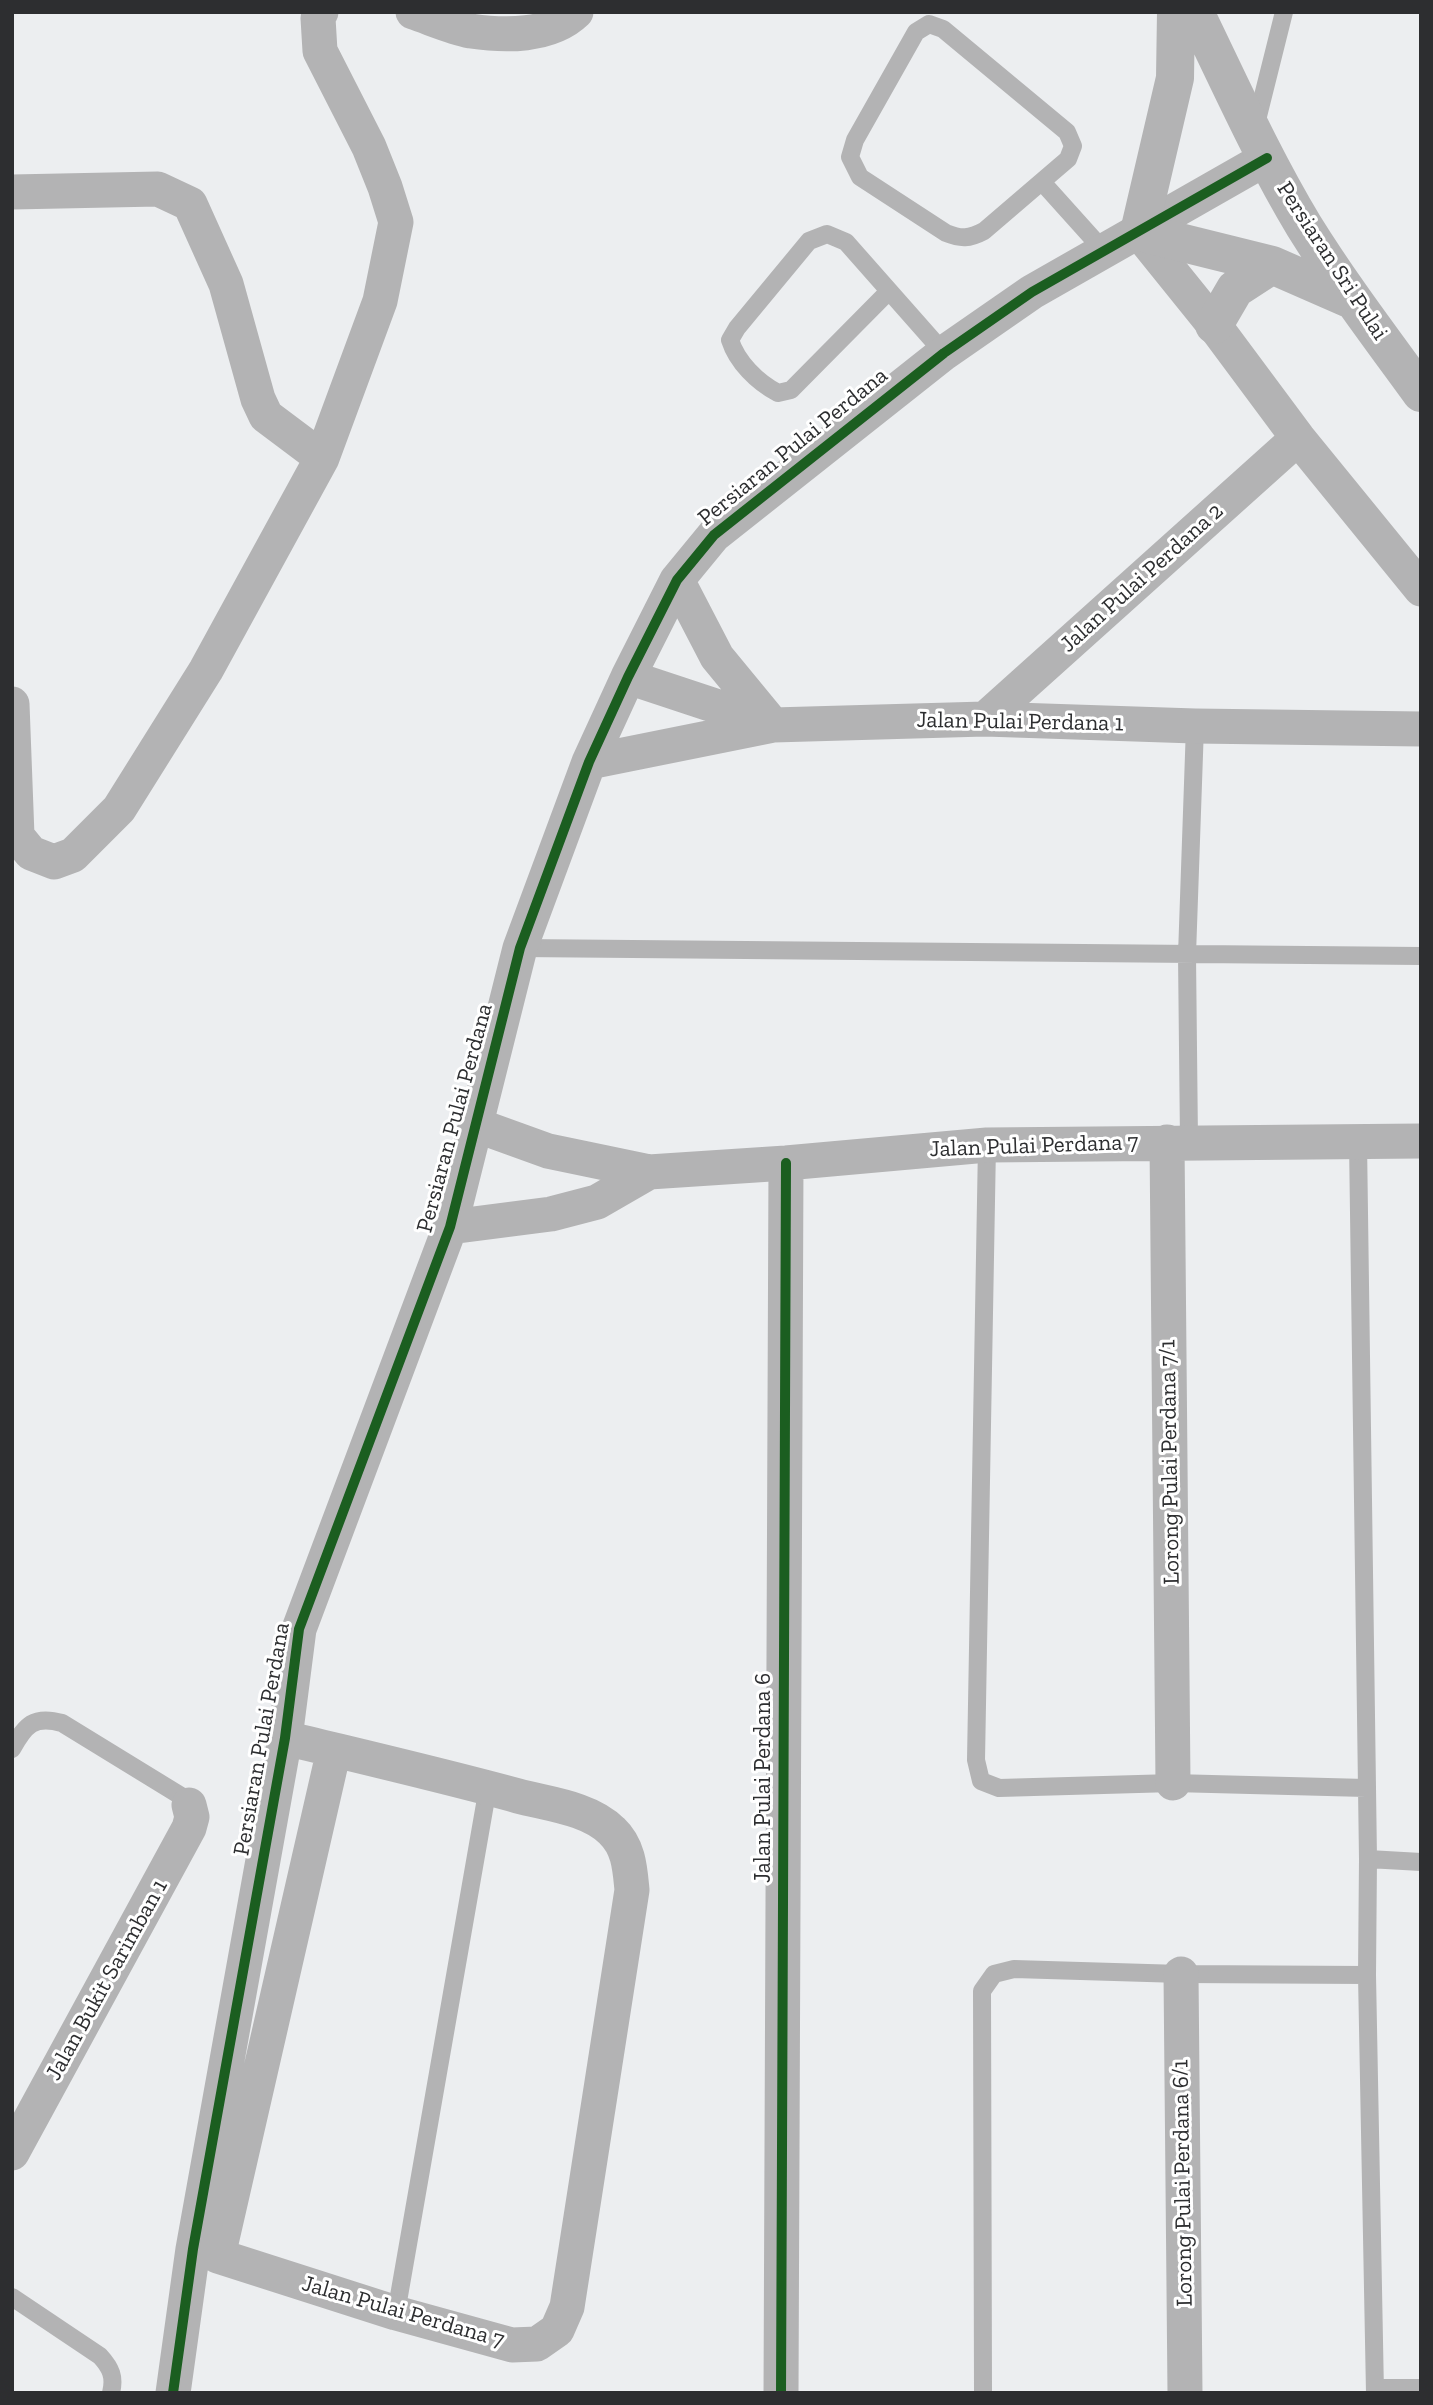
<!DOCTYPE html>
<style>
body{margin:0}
#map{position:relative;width:1433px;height:2405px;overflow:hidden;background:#eceef0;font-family:"Zilla Slab",serif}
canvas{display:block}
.frame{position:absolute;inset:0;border:14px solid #2d2e30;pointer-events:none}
</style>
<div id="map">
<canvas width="1433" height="2405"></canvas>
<div class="frame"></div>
</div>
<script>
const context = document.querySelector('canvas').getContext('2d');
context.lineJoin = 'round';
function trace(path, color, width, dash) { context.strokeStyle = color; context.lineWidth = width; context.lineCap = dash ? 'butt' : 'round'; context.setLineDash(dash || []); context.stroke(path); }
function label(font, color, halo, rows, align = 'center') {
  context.font = font + ' "Zilla Slab",serif'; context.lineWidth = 6; context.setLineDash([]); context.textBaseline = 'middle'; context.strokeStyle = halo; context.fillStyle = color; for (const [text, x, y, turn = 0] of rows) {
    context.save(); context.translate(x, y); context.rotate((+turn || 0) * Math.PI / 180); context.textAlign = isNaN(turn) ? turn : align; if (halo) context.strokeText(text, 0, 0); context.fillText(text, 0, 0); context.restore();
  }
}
trace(new Path2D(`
 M 929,24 L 943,29 L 1067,132 L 1073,146 L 1068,159 L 984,231 C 969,239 961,239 946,233 L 860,177 L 850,157 L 855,140 L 916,32 Z
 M 1255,128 L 1284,12
 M 1042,182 L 1104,251
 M 888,292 L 791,390 L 778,393 C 757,382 737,362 730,340 L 737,328 L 809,241 L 827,234 L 846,242 L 944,353
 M 520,948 L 1421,956
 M 1189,1141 L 1187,955 L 1195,726
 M 1358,1141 L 1368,1859 L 1367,1975 L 1375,2393
 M 987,1145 L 976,1760 L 981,1781 L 999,1788 L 1173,1783 L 1366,1788
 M 12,1749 C 25,1725 34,1715 62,1723 L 181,1796 L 189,1805
 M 1368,1859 L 1421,1862
 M 12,2297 L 100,2356 C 111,2368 115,2377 111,2393
 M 396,2313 L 488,1787
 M 1375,2388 L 1421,2388
 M 983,2393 L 982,1991 L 994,1974 L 1014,1969 L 1181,1974 L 1367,1975`), '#b3b3b4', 18);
trace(new Path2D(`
 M 413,12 C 431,18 451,27 471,31 C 504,36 550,37 576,12
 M 12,192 L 158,189 L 190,204 L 226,284 L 258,399 L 266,416 L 322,458
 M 1139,232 L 1214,325 L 1298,438 L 1421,589
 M 628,677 L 773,725 L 985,719 L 1195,726 L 1421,729
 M 12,704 L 17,836 L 31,853 L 54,862 L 73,855 L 119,809 L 206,670 L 322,458 L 380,301 L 396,222 L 385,187 L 369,147 L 320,51 L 318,18 L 321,12
 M 985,719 L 1298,438
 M 589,762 L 773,725 L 717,657 L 677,580
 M 476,1125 L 548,1151 L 649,1172 L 786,1163 L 987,1145 L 1421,1141
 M 1167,1142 L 1173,1783
 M 450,1227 L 551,1214 L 597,1202 L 649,1172
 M 285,1738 C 363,1757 441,1775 518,1796 C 548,1804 589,1808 612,1831 C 629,1847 630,1869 632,1890 L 567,2307 L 557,2330 L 537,2344 L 512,2345 L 396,2313 L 218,2256 L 334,1750
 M 1181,1974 L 1185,2393
 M 12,2153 L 189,1828 L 192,1817 L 189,1805
 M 173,2393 L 193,2249 L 285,1738 L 299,1629 L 450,1227 L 520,948 L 589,762 L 628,677 L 677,580 L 714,535 L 944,353 L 1032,292 L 1267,158
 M 781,2393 L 786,1163`), '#b3b3b4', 35);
trace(new Path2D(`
 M 1176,12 L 1175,78 L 1139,232 L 1272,265 L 1352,300
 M 1195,12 C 1230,84 1263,158 1304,226 C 1340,284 1381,338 1421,393
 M 1214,325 L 1235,289 L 1272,265`), '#b3b3b4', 38);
trace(new Path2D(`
 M 173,2393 L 193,2249 L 285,1738 L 299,1629 L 450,1227 L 520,948 L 589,762 L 628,677 L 677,580 L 714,535 L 944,353 L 1032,292 L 1267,158
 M 781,2393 L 786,1163`), '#1b5e20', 10);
label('23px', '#2d2e30', '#fff', [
 ["Persiaran Sri Pulai",1332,261,57],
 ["Persiaran Pulai Perdana",793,447,-39],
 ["Jalan Pulai Perdana 2",1142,578,-42],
 ["Jalan Pulai Perdana 1",1020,722,1],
 ["Persiaran Pulai Perdana",455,1118,-75],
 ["Jalan Pulai Perdana 7",1034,1146,-2],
 ["Lorong Pulai Perdana 7/1",1170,1462,-91],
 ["Persiaran Pulai Perdana",262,1739,-80],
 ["Jalan Pulai Perdana 6",763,1778,-90],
 ["Jalan Bukit Sarimban 1",107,1980,-61],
 ["Lorong Pulai Perdana 6/1",1183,2183,-91],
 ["Jalan Pulai Perdana 7",403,2312,16]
]);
</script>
